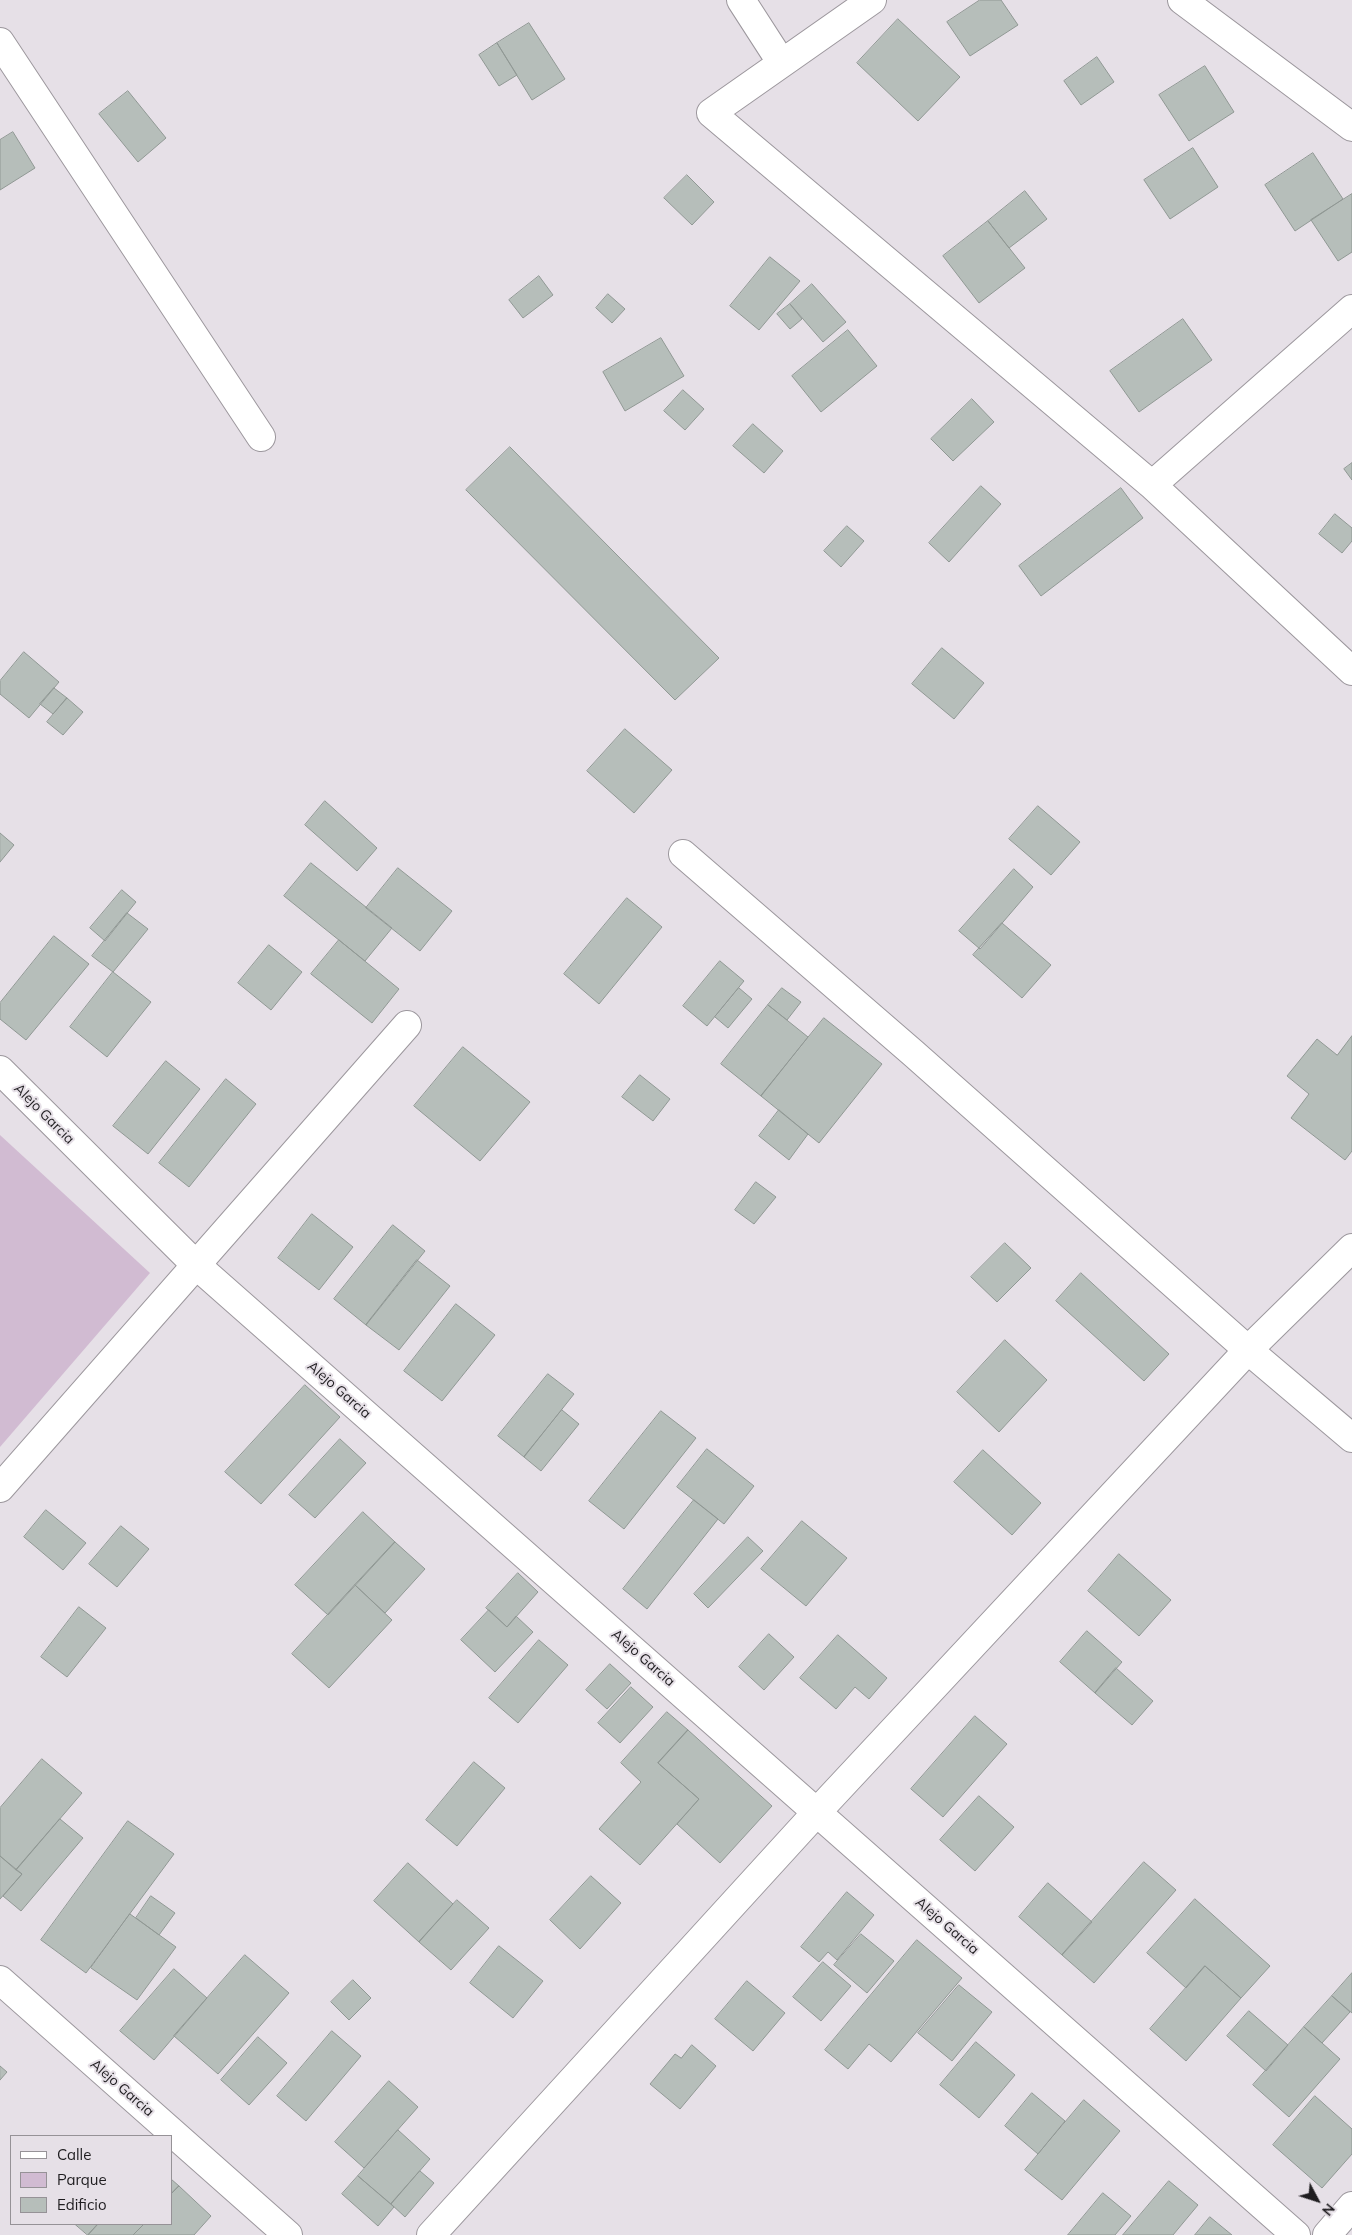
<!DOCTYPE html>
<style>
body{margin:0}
#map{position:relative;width:1352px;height:2235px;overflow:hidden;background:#e6e0e7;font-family:Mulish,sans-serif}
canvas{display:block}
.legend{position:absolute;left:10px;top:2135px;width:162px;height:90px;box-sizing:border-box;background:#e6e0e7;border:1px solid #969297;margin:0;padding:6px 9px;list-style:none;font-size:15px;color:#1f1d20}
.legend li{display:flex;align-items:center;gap:10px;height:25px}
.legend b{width:25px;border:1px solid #969297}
.north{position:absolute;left:1292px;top:2175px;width:50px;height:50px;-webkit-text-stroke:4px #e6e0e7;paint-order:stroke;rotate:130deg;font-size:14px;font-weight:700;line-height:20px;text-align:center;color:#1f1d20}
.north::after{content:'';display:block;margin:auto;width:18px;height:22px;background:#1f1d20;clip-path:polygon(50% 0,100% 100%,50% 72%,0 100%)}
</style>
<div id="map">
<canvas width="1352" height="2235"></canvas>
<ul class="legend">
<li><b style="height:6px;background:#fff"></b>Calle</li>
<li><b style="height:14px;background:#d1bbd2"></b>Parque</li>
<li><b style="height:14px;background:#b6beba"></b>Edificio</li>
</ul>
<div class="north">N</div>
</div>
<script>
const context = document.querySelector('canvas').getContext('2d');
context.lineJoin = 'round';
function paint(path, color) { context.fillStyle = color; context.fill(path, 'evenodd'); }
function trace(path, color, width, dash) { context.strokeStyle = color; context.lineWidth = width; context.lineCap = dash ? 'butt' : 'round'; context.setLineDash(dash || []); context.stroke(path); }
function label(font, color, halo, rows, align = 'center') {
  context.font = font + ' Mulish,sans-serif'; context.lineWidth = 4; context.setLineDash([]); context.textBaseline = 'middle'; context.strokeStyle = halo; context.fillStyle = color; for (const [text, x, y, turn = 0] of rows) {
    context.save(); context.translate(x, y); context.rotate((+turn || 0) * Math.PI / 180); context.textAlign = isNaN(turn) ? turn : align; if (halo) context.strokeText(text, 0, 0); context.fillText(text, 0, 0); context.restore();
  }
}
paint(new Path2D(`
 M 0,1135 L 150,1273 L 0,1447 Z`), '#d1bbd2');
const building = new Path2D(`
 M 980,0 L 1001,0 L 1018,25 L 970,56 L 947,22 Z
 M 898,19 L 960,77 L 918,121 L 857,63 Z
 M 529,23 L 565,79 L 532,100 L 497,43 Z
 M 497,43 L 517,75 L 499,86 L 479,55 Z
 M 1097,57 L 1114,82 L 1081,105 L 1064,81 Z
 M 1205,66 L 1234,112 L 1189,141 L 1159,95 Z
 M 128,91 L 166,138 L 138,162 L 99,114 Z
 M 13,132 L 35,168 L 0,190 L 0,140 Z
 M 1193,148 L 1218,187 L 1170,219 L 1144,180 Z
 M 1313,153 L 1343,199 L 1295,231 L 1265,185 Z
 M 687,175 L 714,202 L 692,225 L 664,198 Z
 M 1025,191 L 1047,219 L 1009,248 L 988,221 Z
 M 1352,194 L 1352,252 L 1338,261 L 1311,220 Z
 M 988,221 L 1025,268 L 979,303 L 943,256 Z
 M 770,257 L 800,281 L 759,330 L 730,306 Z
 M 539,276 L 553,295 L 523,318 L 509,300 Z
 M 812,284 L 846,322 L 823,342 L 790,304 Z
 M 608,294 L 625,309 L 612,323 L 596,308 Z
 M 790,304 L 802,319 L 790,329 L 777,314 Z
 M 1183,319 L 1212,360 L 1139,412 L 1110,371 Z
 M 848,330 L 877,366 L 821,412 L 792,376 Z
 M 661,338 L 684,376 L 625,411 L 603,372 Z
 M 683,390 L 704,409 L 685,430 L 664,411 Z
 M 972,399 L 994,422 L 953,461 L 931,439 Z
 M 753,424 L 783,451 L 764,473 L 733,446 Z
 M 510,447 L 719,658 L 675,700 L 466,490 Z
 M 1352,463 L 1352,480 L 1344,469 Z
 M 981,486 L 1001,504 L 949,562 L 929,543 Z
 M 1121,488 L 1143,518 L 1041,596 L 1019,566 Z
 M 1335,514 L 1352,528 L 1352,541 L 1342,553 L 1319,534 Z
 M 847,526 L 864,541 L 841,567 L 824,551 Z
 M 942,648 L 984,683 L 954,719 L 912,684 Z
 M 24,652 L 59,682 L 29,718 L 0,694 L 0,681 Z
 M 54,688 L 67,698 L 53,714 L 40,704 Z
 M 67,698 L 83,712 L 63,735 L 47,722 Z
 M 625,729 L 672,770 L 634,813 L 587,771 Z
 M 325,801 L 377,848 L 357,871 L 305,825 Z
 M 1038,806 L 1080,842 L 1051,875 L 1009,839 Z
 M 0,833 L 14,845 L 0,862 Z
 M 311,863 L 392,928 L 365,961 L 284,896 Z
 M 398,868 L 452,911 L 420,951 L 366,908 Z
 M 1014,869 L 1033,887 L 980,949 L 959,931 Z
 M 122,890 L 136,902 L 105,941 L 90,928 Z
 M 627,898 L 662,927 L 599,1004 L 564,974 Z
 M 127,913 L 148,929 L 113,972 L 92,956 Z
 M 1002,923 L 1051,965 L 1022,998 L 973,955 Z
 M 54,936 L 89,964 L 26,1040 L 0,1019 L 0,1003 Z
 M 339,940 L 399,989 L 372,1023 L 311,974 Z
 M 269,945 L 302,972 L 271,1010 L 238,983 Z
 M 720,961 L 744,981 L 707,1026 L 683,1006 Z
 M 113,972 L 151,1002 L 107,1057 L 70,1027 Z
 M 739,988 L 752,999 L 728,1028 L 715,1017 Z
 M 782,988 L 801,1002 L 787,1020 L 768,1005 Z
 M 768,1005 L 808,1037 L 761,1096 L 721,1064 Z
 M 824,1018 L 882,1064 L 819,1143 L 761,1096 Z
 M 1352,1036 L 1352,1151 L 1345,1160 L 1291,1118 L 1309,1094 L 1287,1076 L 1317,1039 L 1337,1055 Z
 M 463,1047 L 530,1102 L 480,1161 L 414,1106 Z
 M 166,1061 L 200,1089 L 148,1154 L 113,1126 Z
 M 640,1075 L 670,1099 L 653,1121 L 622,1097 Z
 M 226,1079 L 256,1104 L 189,1187 L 159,1163 Z
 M 779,1110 L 808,1134 L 789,1160 L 759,1136 Z
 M 756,1182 L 776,1197 L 754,1224 L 735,1210 Z
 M 312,1214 L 353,1247 L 319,1290 L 278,1258 Z
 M 393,1225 L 425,1251 L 366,1325 L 334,1299 Z
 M 1005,1243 L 1031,1268 L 997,1302 L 971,1277 Z
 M 417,1260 L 450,1286 L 399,1350 L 366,1325 Z
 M 1081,1273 L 1169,1354 L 1144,1381 L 1056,1301 Z
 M 456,1304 L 495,1335 L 442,1401 L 404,1371 Z
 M 1005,1340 L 1047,1380 L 999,1432 L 957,1392 Z
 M 548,1374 L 574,1394 L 524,1457 L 498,1436 Z
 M 305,1385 L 340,1417 L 261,1504 L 225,1472 Z
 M 562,1410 L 579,1424 L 541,1471 L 524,1457 Z
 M 661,1411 L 696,1438 L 624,1529 L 589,1501 Z
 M 340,1439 L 366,1463 L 315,1518 L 289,1495 Z
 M 707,1449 L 754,1486 L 724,1524 L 677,1487 Z
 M 983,1450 L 1041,1503 L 1012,1535 L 954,1482 Z
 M 694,1500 L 718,1519 L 647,1609 L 623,1589 Z
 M 46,1510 L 86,1543 L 63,1570 L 24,1537 Z
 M 363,1512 L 395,1542 L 328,1615 L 295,1585 Z
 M 802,1521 L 847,1558 L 806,1606 L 761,1569 Z
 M 121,1526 L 149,1549 L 117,1587 L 89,1564 Z
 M 748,1537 L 763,1551 L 708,1608 L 694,1594 Z
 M 395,1542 L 425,1569 L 385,1613 L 355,1585 Z
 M 1119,1554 L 1171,1600 L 1139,1636 L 1088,1591 Z
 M 518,1573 L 538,1592 L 507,1627 L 486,1608 Z
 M 355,1585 L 392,1620 L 329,1688 L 292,1654 Z
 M 79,1607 L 106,1628 L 67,1677 L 41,1657 Z
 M 489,1610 L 507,1627 L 516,1616 L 533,1632 L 495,1672 L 461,1640 Z
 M 1087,1631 L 1122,1662 L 1095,1693 L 1060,1662 Z
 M 769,1634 L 794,1657 L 764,1690 L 739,1667 Z
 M 838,1635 L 887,1678 L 869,1699 L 855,1687 L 836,1709 L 800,1678 Z
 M 539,1640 L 568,1665 L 518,1723 L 489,1698 Z
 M 610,1664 L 631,1683 L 607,1709 L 586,1690 Z
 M 1116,1668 L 1153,1701 L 1132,1725 L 1095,1693 Z
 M 631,1687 L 653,1707 L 620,1743 L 598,1723 Z
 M 667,1712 L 688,1730 L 658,1763 L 699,1799 L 640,1865 L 599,1829 L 641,1782 L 621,1763 Z
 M 975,1716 L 1007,1744 L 943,1817 L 911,1789 Z
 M 688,1730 L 772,1806 L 720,1863 L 677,1824 L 699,1799 L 658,1763 Z
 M 42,1759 L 82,1793 L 16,1870 L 0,1856 L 0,1808 Z
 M 474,1762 L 505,1788 L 457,1846 L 426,1820 Z
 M 979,1796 L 1014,1827 L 975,1871 L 940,1840 Z
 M 60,1819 L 83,1838 L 21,1911 L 3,1896 L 22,1874 L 16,1870 Z
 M 128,1821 L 174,1854 L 86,1973 L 41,1940 Z
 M 0,1856 L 22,1874 L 0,1899 Z
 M 1144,1862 L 1176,1890 L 1094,1983 L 1062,1955 Z
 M 408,1863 L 453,1904 L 419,1942 L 374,1901 Z
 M 591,1876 L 621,1903 L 580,1949 L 550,1920 Z
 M 1048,1883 L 1092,1922 L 1062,1955 L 1019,1917 Z
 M 847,1892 L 874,1915 L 837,1960 L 828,1952 L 819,1962 L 801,1947 Z
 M 151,1896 L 175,1913 L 159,1935 L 136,1918 Z
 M 1195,1899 L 1270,1966 L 1241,1998 L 1205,1966 L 1186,1988 L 1147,1953 Z
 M 457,1900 L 489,1928 L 451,1970 L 419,1942 Z
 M 130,1914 L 176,1947 L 137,2000 L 91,1968 Z
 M 861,1934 L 894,1961 L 867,1993 L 834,1965 Z
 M 917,1940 L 962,1978 L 891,2062 L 869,2044 L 848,2069 L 825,2050 Z
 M 499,1946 L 543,1981 L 513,2018 L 470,1983 Z
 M 245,1955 L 289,1993 L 218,2074 L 174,2036 Z
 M 823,1962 L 851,1986 L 821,2021 L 793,1997 Z
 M 1205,1966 L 1241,1998 L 1186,2061 L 1150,2029 Z
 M 174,1969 L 207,1998 L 154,2060 L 120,2031 Z
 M 1352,1973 L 1352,2013 L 1332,1996 Z
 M 353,1980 L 371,1998 L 349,2020 L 331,2002 Z
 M 747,1981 L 785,2013 L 753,2051 L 715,2019 Z
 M 959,1985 L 992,2012 L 952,2061 L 918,2033 Z
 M 1332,1996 L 1350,2012 L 1322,2043 L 1304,2027 Z
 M 1249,2011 L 1288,2045 L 1266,2071 L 1227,2036 Z
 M 1304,2027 L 1340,2059 L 1289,2117 L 1253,2085 Z
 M 332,2031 L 361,2056 L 306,2121 L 277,2096 Z
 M 258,2037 L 287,2063 L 249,2105 L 221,2080 Z
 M 976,2042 L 1015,2075 L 979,2118 L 940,2085 Z
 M 692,2045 L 716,2066 L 680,2109 L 650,2084 L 675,2054 L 681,2058 Z
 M 0,2066 L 7,2072 L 0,2080 Z
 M 389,2081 L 418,2107 L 364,2168 L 335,2142 Z
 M 1032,2093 L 1065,2121 L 1038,2154 L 1005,2126 Z
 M 1315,2096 L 1352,2129 L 1352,2154 L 1322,2188 L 1273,2145 Z
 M 1084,2100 L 1120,2131 L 1062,2200 L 1025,2170 Z
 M 398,2130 L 430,2159 L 391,2204 L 358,2176 Z
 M 420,2171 L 434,2183 L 405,2217 L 391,2204 Z
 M 358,2176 L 394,2207 L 378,2226 L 342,2194 Z
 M 171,2179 L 179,2186 L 171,2194 Z
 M 1169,2181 L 1198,2205 L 1173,2235 L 1123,2235 Z
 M 179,2186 L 211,2216 L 194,2235 L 133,2235 L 144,2224 L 171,2224 L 171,2194 Z
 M 1103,2193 L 1131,2216 L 1115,2235 L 1068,2235 Z
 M 1210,2217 L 1232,2235 L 1195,2235 Z
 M 75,2224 L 98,2224 L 88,2235 Z
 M 98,2224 L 144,2224 L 133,2235 L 88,2235 Z`);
paint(building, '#b6beba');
trace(building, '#909894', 1);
const minor = new Path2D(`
 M 741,0 L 781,62
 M 872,0 L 711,113 L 1152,485 L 1352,671
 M 1182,0 L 1352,127
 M 0,42 L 261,437
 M 1152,485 L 1352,309
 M 683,854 L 913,1053 L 1248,1350 L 1352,1438
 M 0,1070 L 195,1264 L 1296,2235
 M 0,1488 L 407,1025
 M 0,1980 L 288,2235
 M 431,2235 L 817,1812 L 1248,1350 L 1352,1248
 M 1327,2235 L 1352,2206`);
trace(minor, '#9c979d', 30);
trace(minor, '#fff', 28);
label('14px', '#1f1d20', '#e6e0e7', [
 ["Alejo Garcia",44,1114,45],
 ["Alejo Garcia",339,1390,41],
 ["Alejo Garcia",643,1658,41],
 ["Alejo Garcia",947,1926,41],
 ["Alejo Garcia",122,2088,41]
]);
</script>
